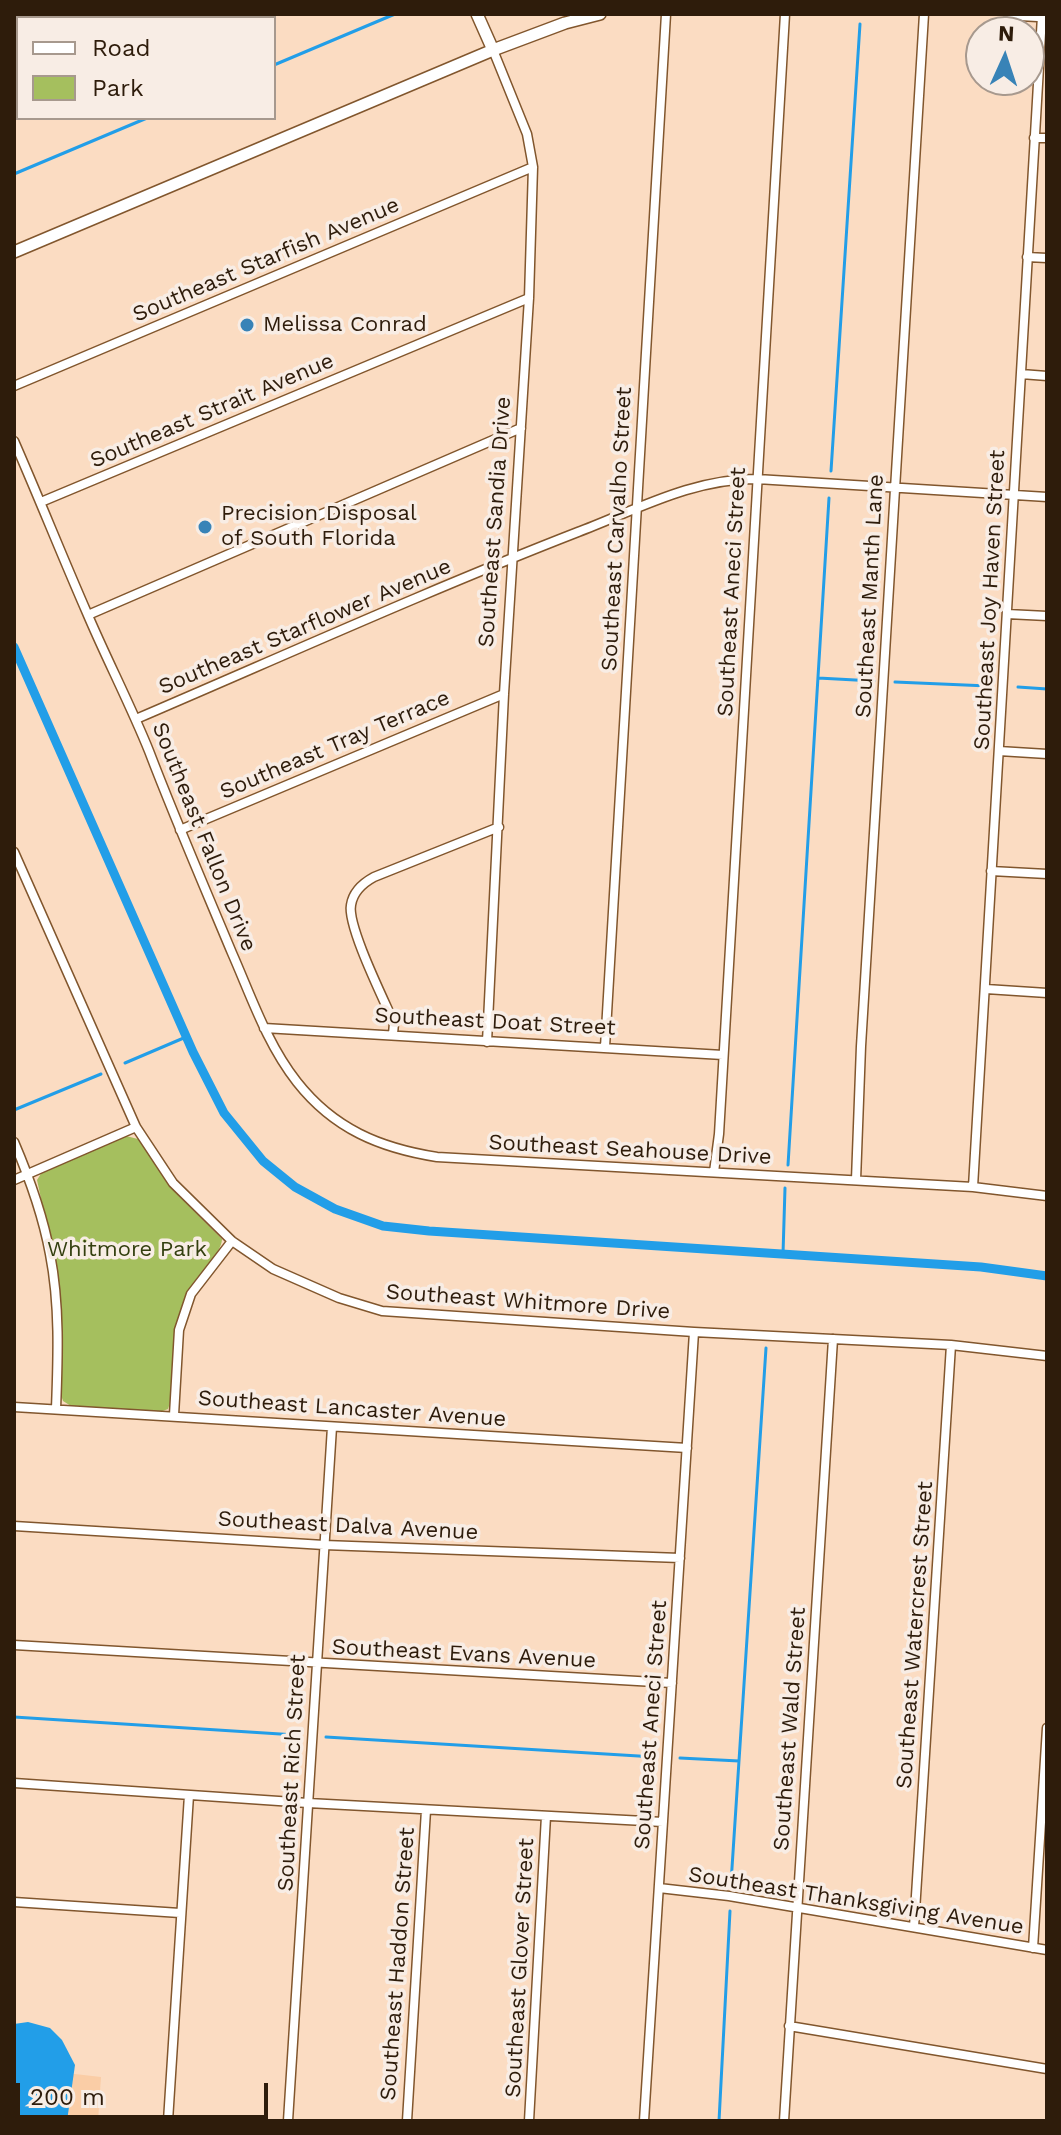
<!DOCTYPE html>
<style>
body{margin:0}
#map{position:relative;width:1061px;height:2135px;overflow:hidden;background:#fbdcc2;font-family:"Work Sans",sans-serif}
canvas{display:block}
.frame{position:absolute;inset:0;border:16px solid #2e1c0b;pointer-events:none}
.legend{position:absolute;left:16px;top:16px;width:260px;height:104px;box-sizing:border-box;background:#f8ede5;border:2px solid #a7998e;margin:0;padding:10px 14px;list-style:none;font-size:24px;color:#2e1c0b}
.legend li{display:flex;align-items:center;gap:16px;height:40px}
.legend b{width:40px;border:2px solid #a7998e}
.north{position:absolute;left:965px;top:16px;width:80px;height:80px;box-sizing:border-box;background:#f8ede5;border:2px solid #a7998e;border-radius:50%;rotate:3deg;font-size:22px;font-weight:700;line-height:32px;text-align:center;color:#2e1c0b}
.north::after{content:'';display:block;margin:auto;width:28px;height:36px;background:#3883b7;clip-path:polygon(50% 0,100% 100%,50% 72%,0 100%)}
.scale{position:absolute;left:16px;top:2083px;width:252px;height:36px;box-sizing:border-box;border:4px solid #2e1c0b;border-top:0;padding-left:10px;font-size:24px;line-height:28px;white-space:nowrap;color:#2e1c0b;-webkit-text-stroke:6px #f8ede5;paint-order:stroke}
</style>
<div id="map">
<canvas width="1061" height="2135"></canvas>
<div class="frame"></div>
<ul class="legend">
<li><b style="height:10px;background:#fff"></b>Road</li>
<li><b style="height:22px;background:#a5bf5e"></b>Park</li>
</ul>
<div class="north">N</div>
<div class="scale">200 m</div>
</div>
<script>
const context = document.querySelector('canvas').getContext('2d');
context.lineJoin = 'round';
function paint(path, color) { context.fillStyle = color; context.fill(path, 'evenodd'); }
function trace(path, color, width, dash) { context.strokeStyle = color; context.lineWidth = width; context.lineCap = dash ? 'butt' : 'round'; context.setLineDash(dash || []); context.stroke(path); }
function label(font, color, halo, rows, align = 'center') {
  context.font = font + ' "Work Sans",sans-serif'; context.lineWidth = 7; context.setLineDash([]); context.textBaseline = 'middle'; context.strokeStyle = halo; context.fillStyle = color; for (const [text, x, y, turn = 0] of rows) {
    context.save(); context.translate(x, y); context.rotate((+turn || 0) * Math.PI / 180); context.textAlign = isNaN(turn) ? turn : align; if (halo) context.strokeText(text, 0, 0); context.fillText(text, 0, 0); context.restore();
  }
}
paint(new Path2D(`
 M 14,2067 L 101,2077 L 98,2121 L 14,2121 Z`), '#facda6');
paint(new Path2D(`
 M 126,1136 L 138,1139 L 145,1146 L 177,1194 L 222,1239 C 222,1255 192,1279 185,1297 C 171,1331 178,1368 170,1403 L 168,1409 L 160,1412 L 71,1406 L 63,1401 L 61,1395 L 58,1277 L 37,1180 L 42,1172 Z`), '#a5bf5e');
paint(new Path2D(`
 M 28,2022 L 50,2028 L 62,2040 L 75,2065 L 67,2121 L 14,2121 L 14,2024 Z`), '#229ee8');
trace(new Path2D(`
 M 274,65 L 395,14
 M 14,174 L 147,118
 M 831,471 L 860,24
 M 818,678 L 874,681
 M 895,682 L 988,686
 M 1018,687 L 1047,689
 M 125,1063 L 186,1037
 M 14,1110 L 101,1074
 M 788,1165 L 829,498
 M 783,1254 L 785,1188
 M 14,1717 L 296,1735
 M 326,1737 L 655,1757
 M 680,1758 L 739,1761
 M 731,1883 L 766,1348
 M 719,2121 L 730,1911`), '#229ee8', 3);
trace(new Path2D(`
 M 14,647 L 193,1052 L 224,1113 L 263,1161 L 295,1187 L 335,1209 L 383,1226 L 429,1231 L 981,1267 L 1047,1276`), '#229ee8', 9);
const street = new Path2D(`
 M 84,14 L 86,18
 M 202,18 L 211,14
 M 14,97 L 18,95
 M 1034,138 L 1047,138
 M 1027,257 L 1047,258
 M 1021,374 L 1047,376
 M 14,386 L 533,167
 M 14,441 C 39,498 62,556 87,613 C 107,660 130,704 149,751 C 175,819 204,886 232,953 C 251,996 267,1044 297,1082 C 334,1129 380,1148 437,1157 L 973,1187 L 1047,1196
 M 41,502 L 529,298
 M 1007,614 L 1047,616
 M 88,615 L 521,428
 M 136,719 C 283,656 429,590 578,532 C 636,510 694,478 757,479 L 1047,497
 M 999,751 L 1047,754
 M 180,830 L 504,694
 M 14,852 L 136,1127 L 173,1183 L 232,1241 L 273,1269 L 339,1298 L 382,1311 L 694,1332 L 951,1345 L 1047,1356
 M 991,871 L 1047,874
 M 986,989 L 1047,993
 M 264,1028 L 723,1055
 M 393,1034 L 394,1023 C 384,1000 347,926 351,905 C 353,892 363,883 374,877 L 499,827
 M 487,1042 L 504,694 L 529,298 L 533,167 L 527,134 L 493,50
 M 605,1047 L 666,14
 M 14,1142 C 29,1177 43,1216 50,1254 C 60,1305 58,1358 56,1409
 M 714,1172 L 719,1134 L 785,14
 M 14,1180 L 136,1127
 M 856,1180 L 861,1046 L 924,14
 M 973,1187 L 1042,16
 M 14,1407 L 687,1448
 M 174,1415 L 179,1330 L 191,1294 L 232,1241
 M 14,1526 L 324,1545 L 680,1558
 M 14,1645 L 672,1683
 M 14,1783 L 308,1803 L 663,1822
 M 659,1888 L 729,1896 L 1047,1950
 M 14,1902 L 180,1913
 M 914,1927 L 951,1345
 M 1033,1948 L 1047,1728
 M 789,2026 L 1047,2069
 M 168,2121 L 189,1795
 M 288,2121 L 332,1427
 M 407,2121 L 426,1810
 M 529,2121 L 546,1816
 M 644,2121 L 694,1332
 M 784,2121 L 833,1339`);
const secondary = new Path2D(`
 M 477,14 L 493,50
 M 1010,14 L 1047,16
 M 14,252 L 493,50 L 565,23 L 600,14`);
trace(street, '#81562d', 11);
trace(secondary, '#81562d', 14);
trace(street, '#fff', 8);
trace(secondary, '#fff', 11);
for (const [x, y, r, color] of [
 [247,325,8,"#3883b7"],
 [205,527,8,"#3883b7"]
]) { const dot = new Path2D(); dot.arc(x, y, r, 0, 2 * Math.PI); context.fillStyle = color; context.fill(dot); trace(dot, '#f8ede5', 3); }
label('22px', '#2e1c0b', '#f8ede5', [
 ["Southeast Starfish Avenue",266,260,-23],
 ["Southeast Strait Avenue",212,411,-23],
 ["Southeast Sandia Drive",495,522,-86],
 ["Southeast Carvalho Street",617,529,-87],
 ["Southeast Aneci Street",732,592,-87],
 ["Southeast Manth Lane",870,596,-87],
 ["Southeast Joy Haven Street",990,600,-87],
 ["Southeast Starflower Avenue",305,627,-23],
 ["Southeast Tray Terrace",335,745,-23],
 ["Southeast Fallon Drive",204,837,68],
 ["Southeast Doat Street",495,1022,3],
 ["Southeast Seahouse Drive",630,1150,3],
 ["Southeast Whitmore Drive",528,1302,4],
 ["Southeast Lancaster Avenue",352,1409,4],
 ["Southeast Dalva Avenue",348,1526,3],
 ["Southeast Watercrest Street",915,1635,-86],
 ["Southeast Evans Avenue",464,1654,3],
 ["Southeast Aneci Street",651,1725,-86],
 ["Southeast Wald Street",790,1729,-86],
 ["Southeast Rich Street",292,1773,-87],
 ["Southeast Thanksgiving Avenue",856,1901,9],
 ["Southeast Haddon Street",398,1964,-86],
 ["Southeast Glover Street",520,1968,-87]
]);
label('22px', '#2e1c0b', '#f8ede5', [
 ["Melissa Conrad",263,325],
 ["Precision Disposal",221,514],
 ["of South Florida",221,539]
], 'left');
label('22px', '#333f0f', '#f8ede5', [
 ["Whitmore Park",127,1250]
]);
</script>
